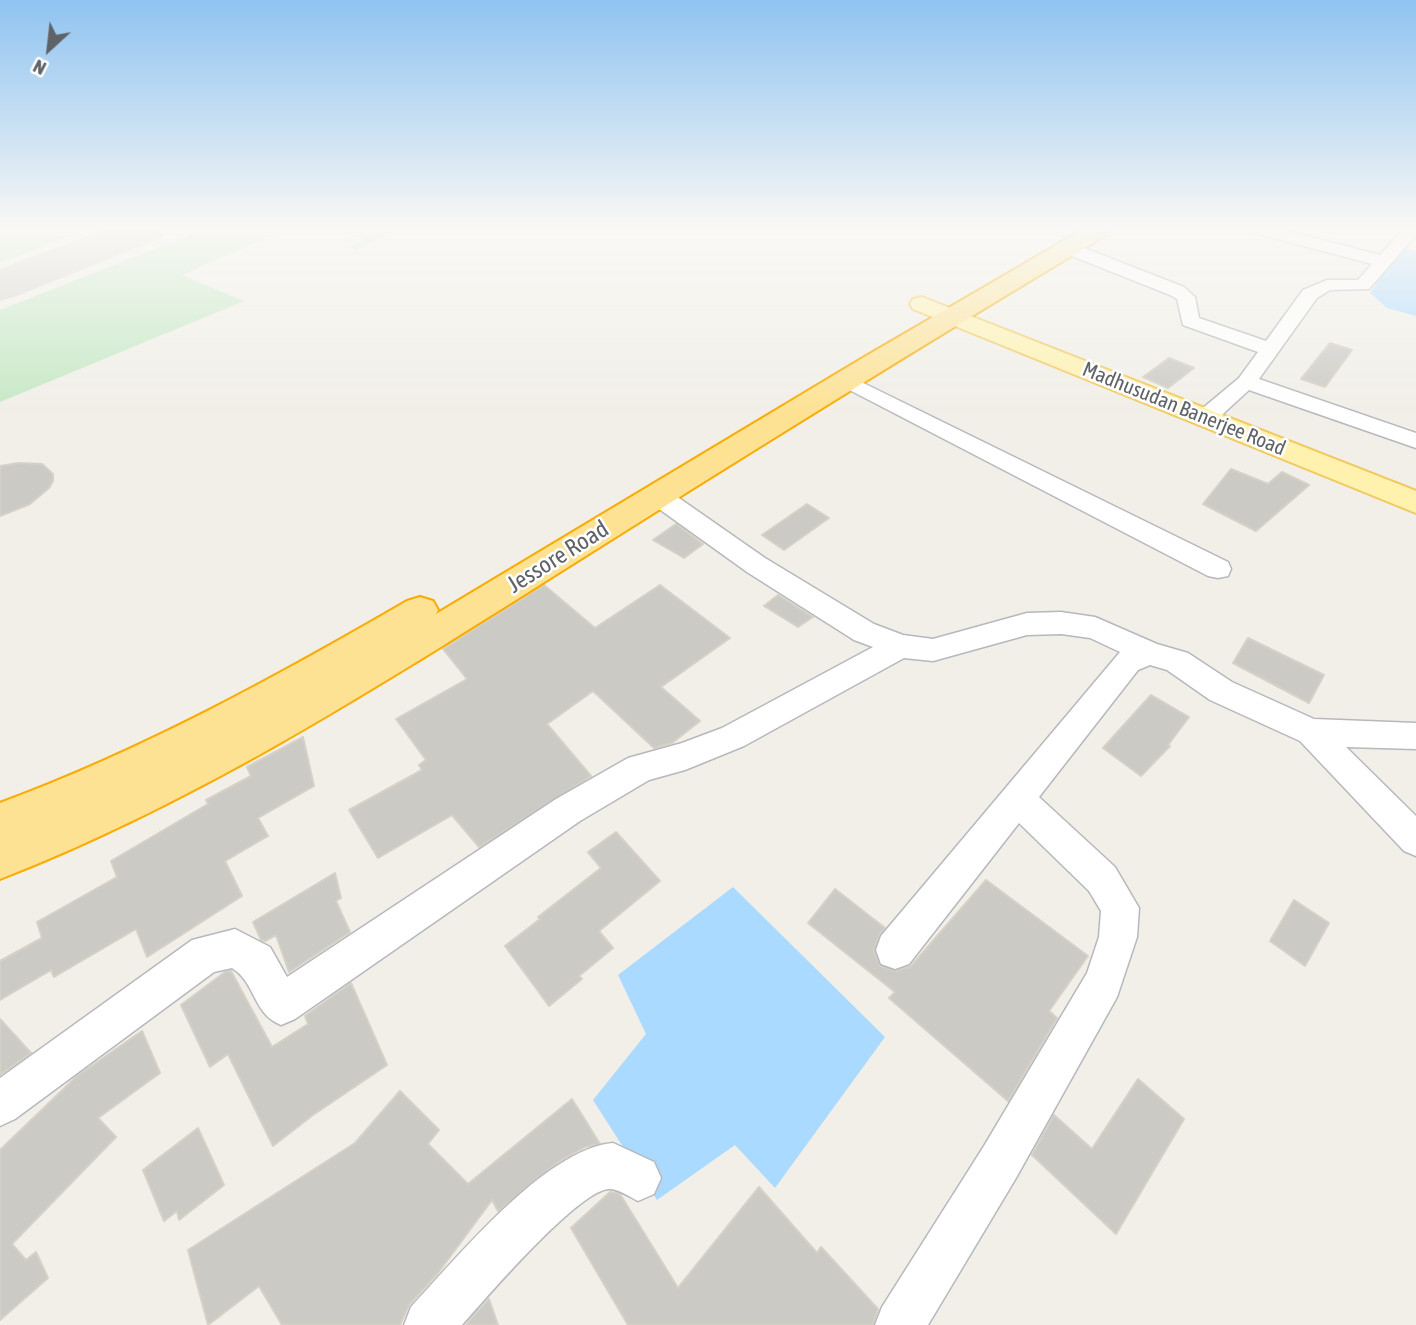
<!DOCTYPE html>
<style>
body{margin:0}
#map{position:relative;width:1416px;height:1325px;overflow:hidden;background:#f1efe8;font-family:"Asap Condensed",sans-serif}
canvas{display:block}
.north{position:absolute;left:14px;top:14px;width:70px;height:70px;-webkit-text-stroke:5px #fff;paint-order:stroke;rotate:207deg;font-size:19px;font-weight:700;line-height:28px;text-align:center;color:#5f6368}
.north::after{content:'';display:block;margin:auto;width:24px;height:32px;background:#5f6368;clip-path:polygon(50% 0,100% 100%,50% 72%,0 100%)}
</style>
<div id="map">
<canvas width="1416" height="1325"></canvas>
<div class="north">N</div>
</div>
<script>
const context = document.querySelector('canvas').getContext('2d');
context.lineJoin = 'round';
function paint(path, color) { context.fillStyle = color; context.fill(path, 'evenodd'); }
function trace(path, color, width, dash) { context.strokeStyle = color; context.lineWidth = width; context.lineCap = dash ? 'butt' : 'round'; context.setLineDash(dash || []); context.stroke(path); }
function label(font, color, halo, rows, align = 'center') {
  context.font = font + ' "Asap Condensed",sans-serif'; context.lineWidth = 5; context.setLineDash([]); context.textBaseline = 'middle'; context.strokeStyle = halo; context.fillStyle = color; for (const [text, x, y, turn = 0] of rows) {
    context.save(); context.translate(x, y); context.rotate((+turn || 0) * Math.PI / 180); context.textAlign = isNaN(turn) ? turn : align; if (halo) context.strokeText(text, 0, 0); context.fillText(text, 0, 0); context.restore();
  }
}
paint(new Path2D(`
 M 0,229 L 88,229 L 0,263 Z
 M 205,229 L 286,229 L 182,275 L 244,301 L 0,402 L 0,310 Z
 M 334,229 L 399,229 L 356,250 L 349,247 L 364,239 Z`), '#c5e8c5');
paint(new Path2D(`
 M 1401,248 L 1416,251 L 1416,316 L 1387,308 L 1370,293 Z
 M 733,887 L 885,1037 L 775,1188 L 735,1145 L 657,1200 L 593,1100 L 646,1034 L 618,975 Z`), '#aadaff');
paint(new Path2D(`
 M 105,229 L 168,229 L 161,238 L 17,296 L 0,301 L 0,269 Z`), '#d4d3d0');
const building = new Path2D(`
 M 1330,343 L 1352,350 L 1325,387 L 1301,379 Z
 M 1169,358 L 1194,368 L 1168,388 L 1143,377 Z
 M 19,463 L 42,464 L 53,474 L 53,481 L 49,488 L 30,504 L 0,516 L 0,466 Z
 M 1231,469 L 1268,484 L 1282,472 L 1309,485 L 1256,531 L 1203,504 Z
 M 807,504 L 829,518 L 784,550 L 762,535 Z
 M 676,524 L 703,544 L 684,558 L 653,540 Z
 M 544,585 L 595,628 L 660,585 L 730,638 L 661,687 L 700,721 L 672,743 L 654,748 L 593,691 L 547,724 L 591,776 L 479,847 L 452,815 L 378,858 L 349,810 L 422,770 L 419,765 L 426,760 L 396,719 L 467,679 L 443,649 Z
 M 778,595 L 813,617 L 798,627 L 764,606 Z
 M 1248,638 L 1324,675 L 1309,703 L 1233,663 Z
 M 1151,695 L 1189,717 L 1168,745 L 1170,746 L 1141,776 L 1103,748 Z
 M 303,737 L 314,786 L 258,818 L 268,836 L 225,861 L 242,896 L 147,957 L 136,929 L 54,977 L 51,970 L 0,1000 L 0,961 L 42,938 L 37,922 L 117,877 L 111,861 L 208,804 L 206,800 L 251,776 L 247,767 Z
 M 616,832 L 660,881 L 599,931 L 613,948 L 579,976 L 582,979 L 549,1006 L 505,946 L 540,919 L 538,917 L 601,868 L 588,852 Z
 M 335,873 L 341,898 L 336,901 L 350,932 L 289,972 L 276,935 L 265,941 L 261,940 L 253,922 Z
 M 986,880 L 1088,956 L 1049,1011 L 1057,1018 L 1008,1101 L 889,998 L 895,992 L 808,923 L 835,889 L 885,928 L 879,935 L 874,951 L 880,966 L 896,971 L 911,966 Z
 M 1294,900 L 1329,923 L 1305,966 L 1270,941 Z
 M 231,971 L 272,1047 L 308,1024 L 305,1016 L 351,983 L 387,1065 L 313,1115 L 273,1146 L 228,1054 L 210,1067 L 181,1005 L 225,972 Z
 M 0,1019 L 31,1053 L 0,1075 Z
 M 142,1031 L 160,1073 L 98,1118 L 116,1137 L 12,1244 L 26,1260 L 36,1252 L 48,1278 L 0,1320 L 0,1150 L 77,1076 Z
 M 1138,1079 L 1184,1119 L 1116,1234 L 1032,1155 L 1054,1115 L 1092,1149 Z
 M 400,1091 L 439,1130 L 428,1144 L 468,1184 L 572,1099 L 600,1144 L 585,1147 L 558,1162 L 498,1211 L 492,1200 L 438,1273 L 409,1305 L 400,1325 L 282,1325 L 259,1286 L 208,1325 L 188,1250 L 355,1143 Z
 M 198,1128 L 224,1185 L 179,1220 L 177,1211 L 164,1221 L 143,1170 Z
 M 759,1187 L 817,1253 L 821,1247 L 878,1309 L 873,1325 L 628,1325 L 571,1228 L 610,1192 L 620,1194 L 678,1288 Z
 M 489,1299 L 498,1325 L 466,1325 L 476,1313 Z`);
paint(building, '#cccac5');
trace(building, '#d6d1c6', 2);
const street = new Path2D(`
 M 1253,229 L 1281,229 L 1380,255 L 1403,229 L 1416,229 L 1416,235 L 1369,289 L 1330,290 L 1317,298 L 1259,379 L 1416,433 L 1416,448 L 1249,390 L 1213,423 L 1197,423 L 1194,418 L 1197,413 L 1239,378 L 1258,352 L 1183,325 L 1177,299 L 1170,295 L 1062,252 L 1059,248 L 1062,244 L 1074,244 L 1184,287 L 1195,297 L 1199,318 L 1266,341 L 1303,290 L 1327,280 L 1358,280 L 1372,264 L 1255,233 Z
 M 845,374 L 1228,562 L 1231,569 L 1228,576 L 1218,578 L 1208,576 L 838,384 L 834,380 L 838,376 Z
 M 657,487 L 666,489 L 765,558 L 874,624 L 903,635 L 933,639 L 1027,613 L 1061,612 L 1095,617 L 1157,644 L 1188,653 L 1232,682 L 1314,719 L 1416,723 L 1416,749 L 1346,747 L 1416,816 L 1416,856 L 1404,851 L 1300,741 L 1210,700 L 1167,670 L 1150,665 L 1138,670 L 1039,797 L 1115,867 L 1139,908 L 1137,937 L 1117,997 L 1016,1178 L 928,1325 L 875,1325 L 882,1307 L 984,1146 L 1087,973 L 1099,937 L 1101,911 L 1089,891 L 1019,823 L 909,964 L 895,969 L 881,964 L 876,950 L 881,936 L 1120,652 L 1090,638 L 1061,634 L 1027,635 L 933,661 L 904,658 L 744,746 L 685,770 L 649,780 L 580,821 L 295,1019 L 281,1025 C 252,1013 257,984 232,968 L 214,972 L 15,1119 L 0,1126 L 0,1078 L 192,940 L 235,929 L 270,947 L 287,977 L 556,799 L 628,758 L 682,743 L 722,728 L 873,647 L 854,640 L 747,572 L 648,501 L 645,495 L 648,489 Z
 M 613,1143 L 654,1162 L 661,1178 L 654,1194 L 638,1201 C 630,1197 617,1188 608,1189 C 576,1193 487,1297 462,1325 L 404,1325 L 411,1307 C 456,1259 545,1149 613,1143 Z`);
const primary = new Path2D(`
 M 922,297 L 1416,491 L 1416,513 L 913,309 L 910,304 L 913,299 Z`);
const highway = new Path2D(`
 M 1084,229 L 1111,229 L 1108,234 C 929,341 752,451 576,562 C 390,679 205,799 0,879 L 0,803 C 143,750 276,677 407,601 L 420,597 L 433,601 L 438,610 L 436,614 L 861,359 Z`);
trace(street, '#b5b8bc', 3);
trace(primary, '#f2c960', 4);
trace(highway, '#f9ab00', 4);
paint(street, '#fff');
paint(primary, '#fff2af');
paint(highway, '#fde293');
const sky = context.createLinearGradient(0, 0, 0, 415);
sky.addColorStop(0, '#8fc3f1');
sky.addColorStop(0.55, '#f9f8f5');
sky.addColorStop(1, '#f9f8f500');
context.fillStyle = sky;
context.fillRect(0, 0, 1416, 415);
label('21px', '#5f6368', '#fff', [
 ["Madhusudan Banerjee Road",1184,409,22]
]);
label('24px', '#5f6368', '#fff', [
 ["Jessore Road",558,557,-32]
]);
</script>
